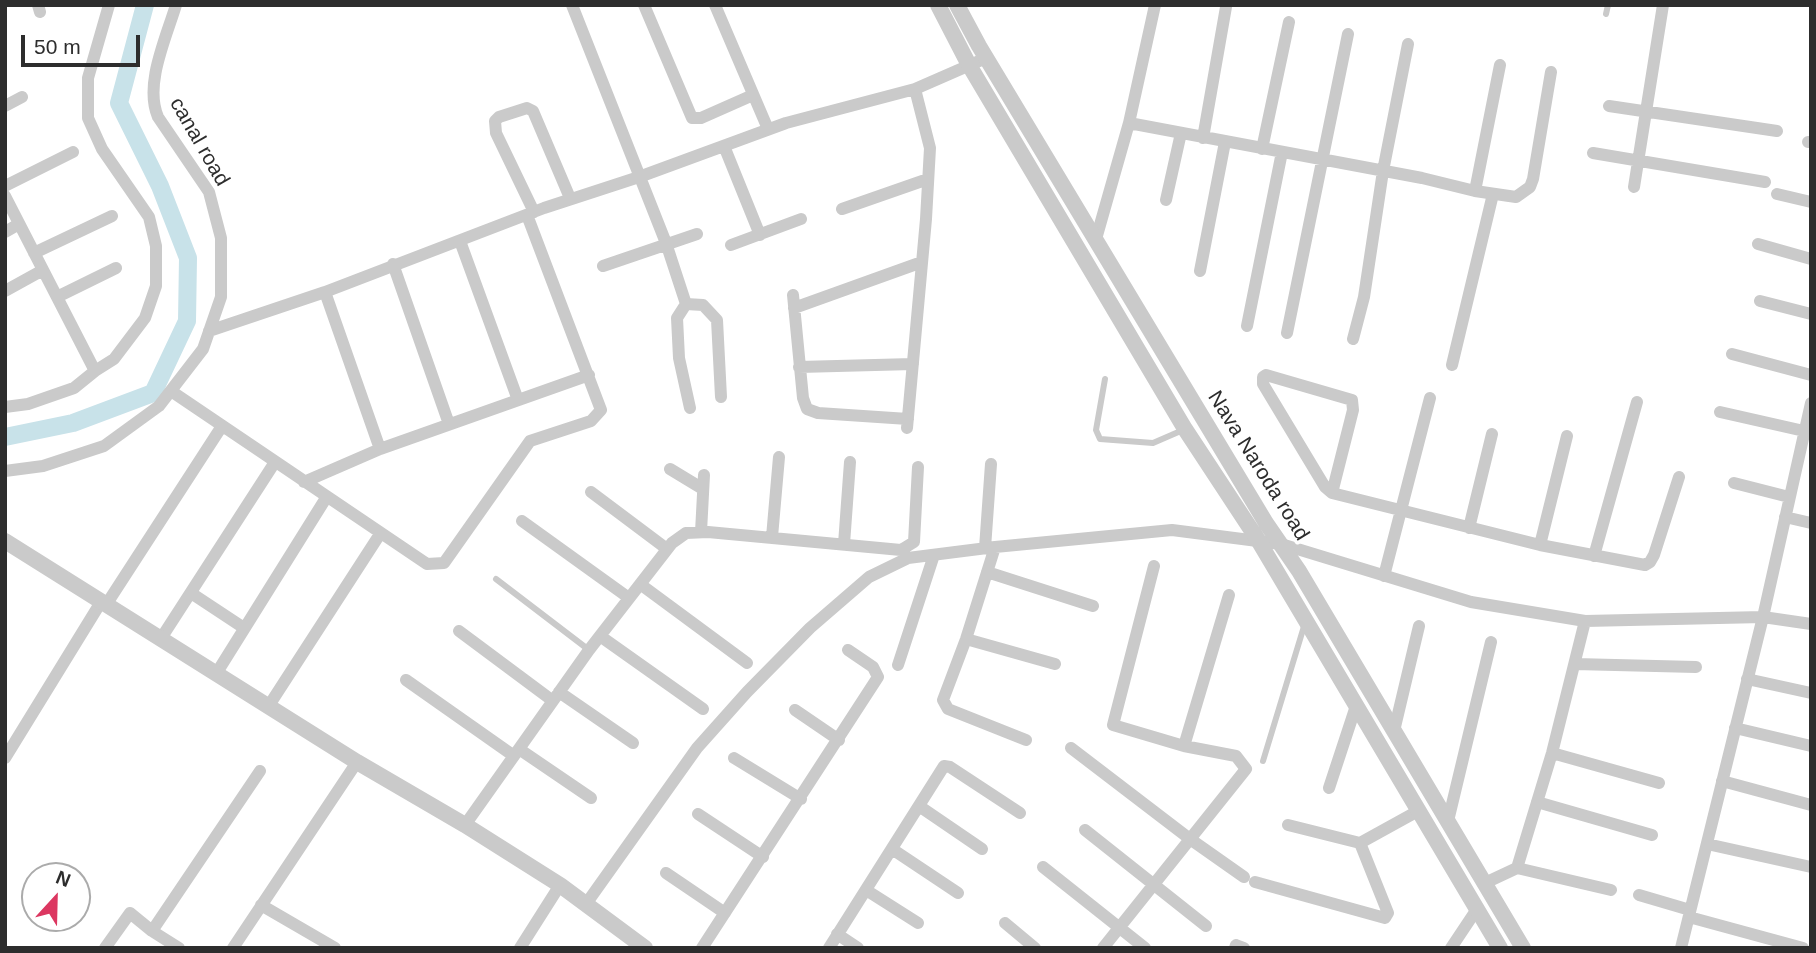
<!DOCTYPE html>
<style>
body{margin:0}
#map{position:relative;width:1816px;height:953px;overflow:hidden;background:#fff;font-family:Arial,sans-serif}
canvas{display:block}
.frame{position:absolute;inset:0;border:7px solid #2d2d2d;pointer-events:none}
.north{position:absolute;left:21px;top:862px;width:70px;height:70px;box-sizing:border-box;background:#fff;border:2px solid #ababab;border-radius:50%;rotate:22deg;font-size:19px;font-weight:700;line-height:28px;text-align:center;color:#2d2d2d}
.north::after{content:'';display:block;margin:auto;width:24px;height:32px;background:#dc3761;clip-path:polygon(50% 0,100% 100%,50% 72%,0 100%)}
.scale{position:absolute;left:21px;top:35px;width:119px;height:32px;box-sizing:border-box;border:4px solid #2d2d2d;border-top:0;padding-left:9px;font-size:21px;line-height:24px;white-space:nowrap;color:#2d2d2d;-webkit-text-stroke:5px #fff;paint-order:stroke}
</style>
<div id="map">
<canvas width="1816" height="953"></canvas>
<div class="frame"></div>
<div class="north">N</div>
<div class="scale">50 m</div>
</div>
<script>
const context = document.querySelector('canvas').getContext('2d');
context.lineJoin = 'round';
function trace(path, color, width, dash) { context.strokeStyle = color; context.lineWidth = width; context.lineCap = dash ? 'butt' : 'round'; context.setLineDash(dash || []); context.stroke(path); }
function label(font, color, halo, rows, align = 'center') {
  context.font = font + ' Arial,sans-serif'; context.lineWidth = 7; context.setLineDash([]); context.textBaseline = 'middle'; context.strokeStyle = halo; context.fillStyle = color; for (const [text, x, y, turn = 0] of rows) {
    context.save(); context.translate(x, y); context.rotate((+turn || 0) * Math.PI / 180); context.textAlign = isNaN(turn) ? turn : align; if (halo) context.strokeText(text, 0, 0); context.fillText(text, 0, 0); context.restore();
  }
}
trace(new Path2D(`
 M 5,437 L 73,423 L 153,393 L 187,321 L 188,258 L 160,186 L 119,103 L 145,5`), '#c8e2e9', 18);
trace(new Path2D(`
 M 1606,14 L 1608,5
 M 1105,379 L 1096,430 L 1100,439 L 1153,443 L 1183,430
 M 496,579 L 589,650
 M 1263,761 L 1305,623`), '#cacaca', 6);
trace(new Path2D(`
 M 38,5 L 40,12
 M 572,5 L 666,243 L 686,304 L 703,305 L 717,320 L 721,397
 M 644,5 L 692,118 L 701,118 L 753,95
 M 715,5 L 768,129
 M 5,106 L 22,97
 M 1609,106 L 1777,131
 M 1129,123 L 1155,5
 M 1203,138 L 1226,7
 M 1808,142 L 1811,142
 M 724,146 L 760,235
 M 1262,149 L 1289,22
 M 1593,153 L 1765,182
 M 5,186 L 73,152
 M 1634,187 L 1663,5
 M 1475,191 L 1500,65
 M 1777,194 L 1811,202
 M 5,196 L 95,371
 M 1166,200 L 1181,133
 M 842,209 L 928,179
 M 534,212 L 496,133 L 495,121 L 499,117 L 527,108 L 533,111 L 570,198
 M 5,232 L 19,224
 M 1096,239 L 1129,123 L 1422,178 L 1475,191 L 1516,197 L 1530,187 L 1533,179 L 1551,72
 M 460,241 L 518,400
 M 1758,244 L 1811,259
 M 731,245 L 801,219
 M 34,253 L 112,216
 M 393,264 L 449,424
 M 603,266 L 697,234
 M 1200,271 L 1225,142
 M 5,291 L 43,270
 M 325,292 L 380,449
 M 793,295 L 803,398 L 807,409 L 818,413 L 908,419
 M 57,297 L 116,268
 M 1760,301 L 1811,314
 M 686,304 L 677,318 L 679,358 L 690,408
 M 794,308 L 922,262
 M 1247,326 L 1282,152
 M 209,331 L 325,292 L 544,208 L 639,177 L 786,123 L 915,89 L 986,58
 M 1287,333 L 1348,34
 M 1353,339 L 1364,297 L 1383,171 L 1408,44
 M 1732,354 L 1811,375
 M 1452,365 L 1493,194
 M 799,367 L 913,364
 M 171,391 L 427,564 L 444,563 L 530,441 L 591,421 L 601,410 L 527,215
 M 5,407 L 28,404 L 74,388 L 95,371 L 114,359 L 145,318 L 156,286 L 156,246 L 149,217 L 102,149 L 88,118 L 88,78 L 109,5
 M 1720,412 L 1804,431
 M 907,428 L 926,219 L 930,148 L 915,89
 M 670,469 L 703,489
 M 5,471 L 43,466 L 104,446 L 159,406 L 203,349 L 221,297 L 221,238 L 209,192 L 158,117 C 144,85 166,38 176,5
 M 304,482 L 380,449 L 589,375
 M 1734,483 L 1789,497
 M 591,492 L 667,549
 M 1332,493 L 1353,410 L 1352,400 L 1266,375 L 1263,377 L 1263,384 L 1325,487 L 1332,493 L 1540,545 L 1645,565 L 1650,562 L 1654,555 L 1679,477
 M 1785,517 L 1811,523
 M 522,521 L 629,598
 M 1469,528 L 1492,434
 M 701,532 L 704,475
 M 772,537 L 779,457
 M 844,544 L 850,462
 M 1540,545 L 1567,436
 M 995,547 L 966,639 L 943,700 L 948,709 L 1026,740
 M 985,548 L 991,464
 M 1594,556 L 1637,402
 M 1154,566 L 1113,725 L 1184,746 L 1229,595
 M 987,572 L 1093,606
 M 1384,576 L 1430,398
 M 640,584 L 747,663
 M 191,593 L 244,628
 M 106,605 L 222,426
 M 459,631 L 553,701
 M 600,636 L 703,709
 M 966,639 L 1055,664
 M 160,640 L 275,462
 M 1575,664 L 1696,667
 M 898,665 L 934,555
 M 216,674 L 326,498
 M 1747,679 L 1811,693
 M 406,680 L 514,756
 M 559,692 L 633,743
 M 268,707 L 380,534
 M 795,710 L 839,740
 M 1735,728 L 1811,746
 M 1394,731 L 1419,626
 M 1071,748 L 1190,839 L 1244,877
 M 519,749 L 591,798
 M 1552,753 L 1659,783
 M 5,758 L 101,602
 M 734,758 L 801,799
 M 1722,781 L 1811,805
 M 1329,788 L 1356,706
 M 1537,802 L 1652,835
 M 919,806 L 982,849
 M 698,814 L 763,857
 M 1448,821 L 1491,642
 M 465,825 L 589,650 L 672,543 L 686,533 L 708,532 L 901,550 L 914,542 L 918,467
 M 1288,825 L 1360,843
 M 1085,830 L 1206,926
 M 1707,844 L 1811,867
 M 892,849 L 958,893
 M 1043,867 L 1145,948
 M 1517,868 L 1552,753 L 1585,621
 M 666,873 L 725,913
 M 1255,882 L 1385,918 L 1388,913 L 1360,843 L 1418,811
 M 1485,883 L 1517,868 L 1611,890
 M 866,890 L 918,923
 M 1639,895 L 1690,910
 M 586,904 L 697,748 L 747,692 L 810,628 L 869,577 L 908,558 L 995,547 L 1172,530 L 1281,544 L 1471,602 L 1585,621 L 1763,617 L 1811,624
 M 261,905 L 335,948
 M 1689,917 L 1803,948
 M 1005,923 L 1035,948
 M 152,931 L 260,771
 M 837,934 L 858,948
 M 105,948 L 130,913 L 152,931 L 179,948
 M 233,948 L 357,762
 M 520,948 L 560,885
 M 702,948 L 878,677 L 873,667 L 848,650
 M 829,948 L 944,766 L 950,767 L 1020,813
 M 1103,948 L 1246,769 L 1236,756 L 1184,746
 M 1235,948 L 1236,945 L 1244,948
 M 1451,948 L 1477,909
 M 1681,948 L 1763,617 L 1811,403`), '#cacaca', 12);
trace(new Path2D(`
 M 938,5 L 969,65 L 1185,429 L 1258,540 L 1500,948
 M 957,5 L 979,46 L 1266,523 L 1299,571 L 1523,948
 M 5,541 L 357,762 L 465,825 L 560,885 L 645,948`), '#cacaca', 16);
label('21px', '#2d2d2d', '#fff', [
 ["canal road",199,142,60],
 ["Nava Naroda road",1258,466,58]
]);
</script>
